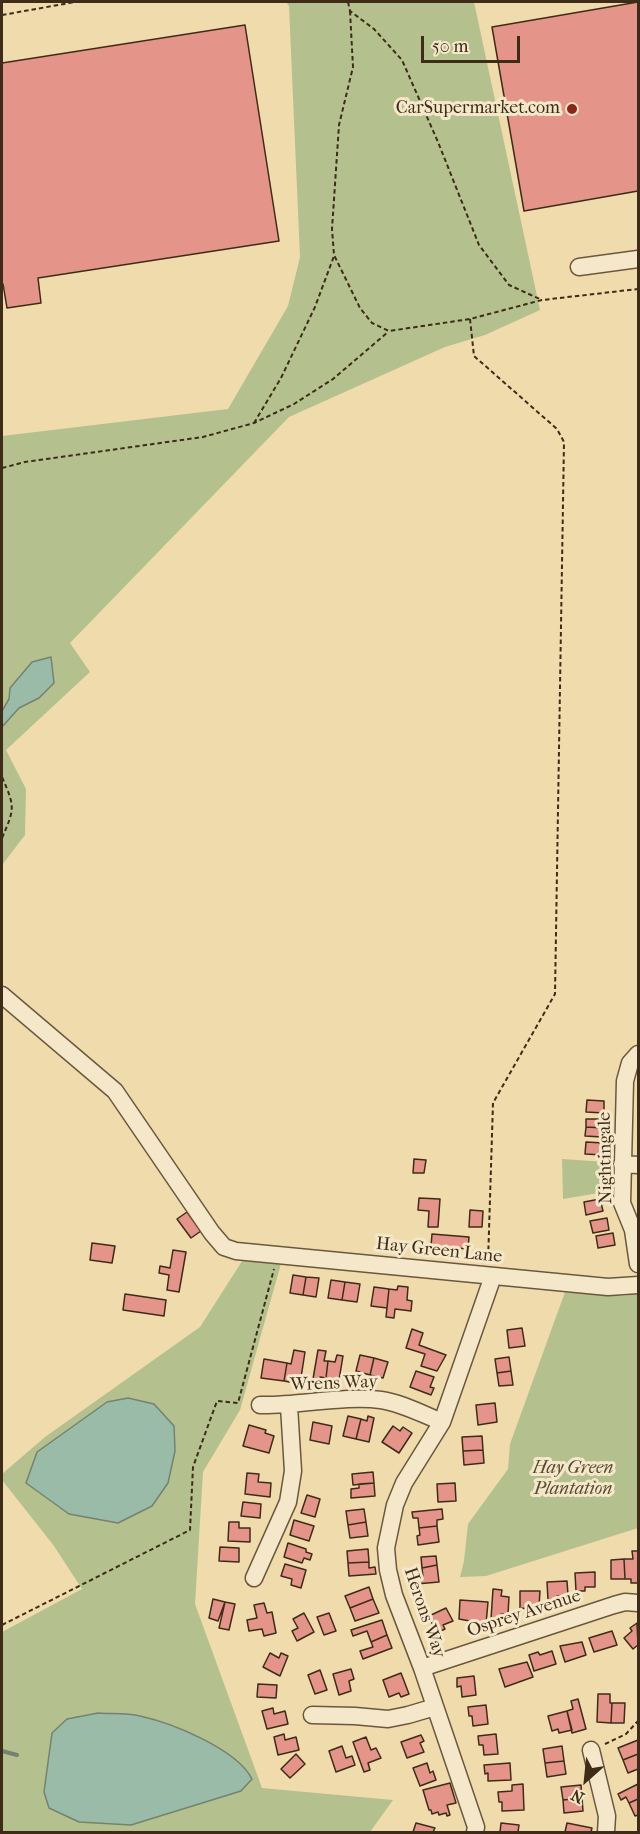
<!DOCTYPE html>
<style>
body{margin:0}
#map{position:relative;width:640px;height:1834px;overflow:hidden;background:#f0dbad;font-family:"IM FELL French Canon",serif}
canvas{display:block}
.frame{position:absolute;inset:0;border:3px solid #3e2c19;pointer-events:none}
.north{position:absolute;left:556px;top:1750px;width:60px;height:60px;-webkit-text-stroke:4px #f5e8ca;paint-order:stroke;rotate:207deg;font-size:16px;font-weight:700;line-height:24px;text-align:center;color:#3e2c19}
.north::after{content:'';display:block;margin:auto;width:21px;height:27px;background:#3e2c19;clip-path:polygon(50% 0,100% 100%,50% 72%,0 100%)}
.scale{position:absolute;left:421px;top:36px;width:99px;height:27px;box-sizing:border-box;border:3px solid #3e2c19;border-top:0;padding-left:8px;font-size:18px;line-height:21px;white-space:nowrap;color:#3e2c19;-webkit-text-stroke:4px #f5e8ca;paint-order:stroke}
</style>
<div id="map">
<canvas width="640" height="1834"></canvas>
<div class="frame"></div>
<div class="north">N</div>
<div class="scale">50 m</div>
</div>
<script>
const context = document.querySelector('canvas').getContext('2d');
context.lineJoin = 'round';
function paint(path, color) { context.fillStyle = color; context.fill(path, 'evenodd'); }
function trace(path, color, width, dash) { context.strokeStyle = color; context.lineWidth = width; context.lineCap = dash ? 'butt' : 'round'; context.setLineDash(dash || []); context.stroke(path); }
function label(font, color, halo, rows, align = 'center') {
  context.font = font + ' "IM FELL French Canon",serif'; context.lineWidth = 6; context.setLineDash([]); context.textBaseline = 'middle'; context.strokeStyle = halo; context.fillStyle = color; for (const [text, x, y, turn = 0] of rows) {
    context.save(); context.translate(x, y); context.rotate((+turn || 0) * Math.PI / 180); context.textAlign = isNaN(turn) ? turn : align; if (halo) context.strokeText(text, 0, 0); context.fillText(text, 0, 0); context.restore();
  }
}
paint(new Path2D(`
 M 286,2 L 474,2 L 540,310 L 485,335 L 445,347 L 289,417 L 70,643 L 90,672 L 6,750 L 26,789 L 25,835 L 2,865 L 2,436 L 228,409 L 288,306 L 300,257 L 289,6 Z
 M 562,1159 L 606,1162 L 605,1192 L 563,1199 Z
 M 244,1258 L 282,1260 L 240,1410 L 203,1472 L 195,1604 L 262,1788 L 393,1800 L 370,1832 L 2,1832 L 2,1632 L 82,1589 L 54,1546 L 2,1480 L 2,1474 L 45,1437 L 200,1327 Z
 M 565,1292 L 623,1296 L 638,1294 L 638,1528 L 486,1576 L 460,1577 L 464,1561 L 468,1524 L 508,1469 L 510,1444 Z`), '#b4c18e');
const water = new Path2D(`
 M 51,657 L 54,683 L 39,698 L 19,708 L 2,727 L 2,711 L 9,699 L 10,688 L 32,662 Z
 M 128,1398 L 154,1404 L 174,1426 L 175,1451 L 168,1483 L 152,1506 L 118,1523 L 69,1514 L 26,1483 L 37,1452 L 107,1402 Z
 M 98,1713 C 112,1714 127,1713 140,1716 C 172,1723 237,1749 252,1779 L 241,1791 L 131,1825 L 79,1822 L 49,1808 L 44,1792 L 52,1733 L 67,1719 Z`);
paint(water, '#9abba8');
trace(water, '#75826f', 1.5);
trace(new Path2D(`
 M 2,1751 L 17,1755`), '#75826f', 4);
const building = new Path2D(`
 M 638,2 L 638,191 L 524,211 L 492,27 Z
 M 245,25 L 279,241 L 38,278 L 41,303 L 7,308 L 3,284 L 2,284 L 2,63 Z
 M 587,1100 L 604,1101 L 604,1113 L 586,1112 Z
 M 586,1119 L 603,1119 L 603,1128 L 586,1127 Z
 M 586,1127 L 603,1128 L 602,1137 L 585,1136 Z
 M 586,1142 L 604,1143 L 603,1155 L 585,1154 Z
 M 414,1159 L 426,1160 L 424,1173 L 413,1173 Z
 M 419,1198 L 440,1199 L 438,1227 L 428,1227 L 429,1211 L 418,1210 Z
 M 600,1199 L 603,1211 L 586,1215 L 584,1202 Z
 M 470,1210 L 483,1211 L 482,1227 L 469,1227 Z
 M 187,1212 L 201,1231 L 191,1238 L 177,1219 Z
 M 607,1218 L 609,1230 L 593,1233 L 590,1221 Z
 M 613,1233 L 615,1245 L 598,1248 L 596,1236 Z
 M 432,1234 L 469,1237 L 468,1249 L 431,1246 Z
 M 92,1243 L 115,1246 L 112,1263 L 90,1260 Z
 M 173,1250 L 186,1252 L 179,1292 L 167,1290 L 169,1275 L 159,1273 L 160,1266 L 170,1268 Z
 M 293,1275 L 306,1277 L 303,1295 L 290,1293 Z
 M 306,1277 L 319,1278 L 316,1297 L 303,1295 Z
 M 331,1280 L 345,1282 L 342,1300 L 328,1298 Z
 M 345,1282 L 360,1284 L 357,1302 L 342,1300 Z
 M 398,1286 L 408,1287 L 407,1300 L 412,1301 L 411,1311 L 395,1309 L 394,1318 L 386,1317 L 389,1289 L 397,1290 Z
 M 374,1287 L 389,1289 L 387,1308 L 371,1306 Z
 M 125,1294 L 166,1300 L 164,1316 L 123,1310 Z
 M 522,1328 L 525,1346 L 509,1348 L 507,1330 Z
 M 412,1329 L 423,1333 L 419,1345 L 446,1355 L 437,1371 L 421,1366 L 425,1354 L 406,1348 Z
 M 294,1350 L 305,1352 L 300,1384 L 284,1381 L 287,1363 L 291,1364 Z
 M 318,1350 L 326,1351 L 324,1361 L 328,1361 L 326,1378 L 320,1377 L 319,1381 L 313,1379 Z
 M 337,1355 L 343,1356 L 339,1380 L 326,1378 L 328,1361 L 335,1362 Z
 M 360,1355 L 374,1358 L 370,1375 L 356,1371 Z
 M 509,1357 L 511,1371 L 497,1373 L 495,1359 Z
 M 374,1358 L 388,1362 L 383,1378 L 370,1375 Z
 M 264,1359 L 287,1363 L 284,1381 L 261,1378 Z
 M 416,1371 L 434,1377 L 430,1387 L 434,1388 L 431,1395 L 410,1387 Z
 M 511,1371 L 513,1385 L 499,1386 L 497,1373 Z
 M 495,1403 L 497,1422 L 478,1425 L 476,1405 Z
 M 348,1416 L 361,1419 L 356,1439 L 343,1436 Z
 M 368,1416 L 374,1418 L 369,1442 L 356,1439 L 361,1419 L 367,1421 Z
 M 313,1422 L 332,1426 L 329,1444 L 310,1440 Z
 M 249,1425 L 266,1430 L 265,1433 L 274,1436 L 269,1453 L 243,1446 Z
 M 393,1426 L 400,1431 L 403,1427 L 412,1433 L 399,1453 L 382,1442 Z
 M 482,1436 L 483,1450 L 463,1451 L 462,1437 Z
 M 483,1450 L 484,1463 L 464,1465 L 463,1451 Z
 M 373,1472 L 374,1483 L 353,1485 L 352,1474 Z
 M 247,1473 L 259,1474 L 258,1482 L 271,1483 L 270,1497 L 245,1494 Z
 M 374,1483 L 375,1496 L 351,1498 L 351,1489 L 359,1488 L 359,1484 Z
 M 455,1483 L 456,1501 L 438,1502 L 437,1484 Z
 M 307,1495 L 320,1499 L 315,1517 L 301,1513 Z
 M 243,1502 L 261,1504 L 260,1518 L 241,1516 Z
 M 364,1509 L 366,1522 L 348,1525 L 346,1511 Z
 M 442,1509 L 443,1519 L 437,1520 L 437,1526 L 419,1528 L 418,1518 L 413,1518 L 412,1512 Z
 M 294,1520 L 314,1526 L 309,1541 L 290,1535 Z
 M 229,1522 L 239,1522 L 239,1528 L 250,1528 L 250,1542 L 228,1541 Z
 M 366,1522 L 368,1536 L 350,1538 L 348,1525 Z
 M 437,1526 L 439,1542 L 418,1545 L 417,1536 L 420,1535 L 419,1528 Z
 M 288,1543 L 306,1549 L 306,1552 L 312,1554 L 310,1560 L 304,1558 L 302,1563 L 284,1557 Z
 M 220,1547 L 239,1548 L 239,1562 L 219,1561 Z
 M 368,1549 L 369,1562 L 348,1563 L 347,1551 Z
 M 632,1551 L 638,1551 L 638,1583 L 631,1583 L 631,1579 L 625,1579 L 624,1559 L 633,1559 Z
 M 436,1556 L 437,1565 L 422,1568 L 421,1557 Z
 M 624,1559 L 625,1579 L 611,1579 L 611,1560 Z
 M 369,1562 L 369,1568 L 375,1567 L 376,1574 L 349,1576 L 348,1563 Z
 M 285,1564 L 306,1570 L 301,1588 L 291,1585 L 292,1579 L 281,1576 Z
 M 437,1565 L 439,1582 L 416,1584 L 416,1578 L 423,1577 L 422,1568 Z
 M 595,1572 L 595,1587 L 585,1587 L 585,1591 L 576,1591 L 575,1573 Z
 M 567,1581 L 568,1595 L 557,1596 L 557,1599 L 548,1600 L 547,1582 Z
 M 369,1587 L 373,1599 L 350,1608 L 345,1596 Z
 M 493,1589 L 502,1590 L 501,1596 L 509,1597 L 508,1614 L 501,1614 L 500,1620 L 491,1619 Z
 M 520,1591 L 540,1591 L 539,1606 L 529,1605 L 529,1609 L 520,1608 Z
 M 213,1599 L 225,1602 L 218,1621 L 209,1618 Z
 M 373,1599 L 379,1613 L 355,1621 L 350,1608 Z
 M 460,1600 L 488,1602 L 486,1624 L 459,1619 Z
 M 225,1602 L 235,1604 L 229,1630 L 219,1628 Z
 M 264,1603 L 267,1613 L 272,1612 L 276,1633 L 264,1636 L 262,1629 L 249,1631 L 247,1620 L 257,1618 L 254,1605 Z
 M 446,1608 L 453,1621 L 443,1625 L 445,1629 L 436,1633 L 429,1616 Z
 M 304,1613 L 314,1632 L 297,1641 L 292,1631 L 298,1628 L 293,1619 Z
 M 329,1613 L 336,1631 L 324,1635 L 317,1617 Z
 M 382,1620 L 387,1635 L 371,1642 L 367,1631 L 353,1636 L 351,1630 Z
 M 637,1623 L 638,1645 L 633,1649 L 624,1638 L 632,1631 L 630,1628 Z
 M 612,1631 L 617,1645 L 594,1652 L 589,1638 Z
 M 387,1635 L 392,1648 L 363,1659 L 360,1651 L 373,1647 L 371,1642 Z
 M 582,1642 L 586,1655 L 565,1662 L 560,1646 Z
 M 552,1651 L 556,1664 L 534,1671 L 529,1655 L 538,1652 L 540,1655 Z
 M 270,1653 L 279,1658 L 281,1653 L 288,1656 L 280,1676 L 263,1667 Z
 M 527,1662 L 533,1677 L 505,1687 L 499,1669 Z
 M 351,1669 L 354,1679 L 349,1681 L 351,1691 L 339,1695 L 333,1674 Z
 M 320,1670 L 327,1690 L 315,1694 L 308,1675 Z
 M 401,1673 L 409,1694 L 401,1697 L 399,1693 L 389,1697 L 383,1680 Z
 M 474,1676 L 476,1695 L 462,1697 L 461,1686 L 457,1687 L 457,1678 Z
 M 258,1684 L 277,1685 L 276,1698 L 257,1697 Z
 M 598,1694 L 610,1694 L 610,1703 L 612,1703 L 611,1723 L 597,1722 Z
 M 578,1699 L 586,1729 L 572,1733 L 567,1711 L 573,1709 L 571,1701 Z
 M 612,1703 L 625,1703 L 624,1723 L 611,1723 Z
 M 486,1705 L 488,1724 L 473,1726 L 472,1716 L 469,1716 L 468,1707 Z
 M 273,1708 L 274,1714 L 285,1711 L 288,1724 L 267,1729 L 262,1711 Z
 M 567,1711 L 572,1730 L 559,1733 L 558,1729 L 552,1731 L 548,1716 Z
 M 284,1734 L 285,1740 L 296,1737 L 299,1750 L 278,1755 L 274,1737 Z
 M 496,1734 L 498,1754 L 484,1755 L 483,1745 L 479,1745 L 478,1736 Z
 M 421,1735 L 424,1741 L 420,1743 L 424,1752 L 407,1758 L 401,1742 Z
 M 366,1737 L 371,1750 L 376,1748 L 381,1758 L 368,1763 L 370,1770 L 364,1772 L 353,1742 Z
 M 638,1740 L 638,1754 L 623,1760 L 618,1748 Z
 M 342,1746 L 346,1758 L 352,1756 L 355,1765 L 336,1772 L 329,1751 Z
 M 562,1746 L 564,1761 L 545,1763 L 543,1749 Z
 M 296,1754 L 305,1764 L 290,1778 L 281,1769 Z
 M 638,1754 L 638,1769 L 628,1773 L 623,1760 Z
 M 564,1761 L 566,1774 L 547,1777 L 545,1763 Z
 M 427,1763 L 430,1773 L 433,1771 L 436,1780 L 420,1786 L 413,1768 Z
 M 510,1763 L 511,1780 L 488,1781 L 488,1773 L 485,1774 L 484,1765 Z
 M 450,1783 L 456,1803 L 447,1805 L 450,1815 L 447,1816 L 446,1813 L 439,1815 L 438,1812 L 432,1814 L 431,1810 L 429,1810 L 423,1790 Z
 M 523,1784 L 524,1810 L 502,1811 L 502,1802 L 499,1802 L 498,1792 L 512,1791 L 512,1785 Z
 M 638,1784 L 638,1799 L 629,1803 L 626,1797 L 621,1800 L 618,1794 Z
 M 581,1785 L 582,1798 L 563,1800 L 561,1787 Z
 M 582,1798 L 583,1811 L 564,1813 L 563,1800 Z
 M 638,1799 L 638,1815 L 635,1816 L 629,1803 Z
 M 416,1823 L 435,1828 L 433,1832 L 413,1832 Z
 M 501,1823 L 519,1825 L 518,1832 L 500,1832 Z
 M 567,1823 L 592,1828 L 591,1832 L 565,1832 Z`);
paint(building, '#e49488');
trace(building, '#3e2c19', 1.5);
const minor = new Path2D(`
 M 579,267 L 638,259
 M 2,995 L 115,1091 L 212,1233 L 224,1247 L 236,1251 L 608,1287 L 638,1285
 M 638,1054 L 630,1063 L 625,1081 L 622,1203 L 633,1230 L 638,1264
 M 622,1164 L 638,1165
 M 260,1405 C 298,1406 345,1395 381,1400 C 402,1403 422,1414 442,1422
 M 254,1578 L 288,1502 L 293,1471 L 289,1406
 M 422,1668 L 614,1605 L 625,1602 L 638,1603
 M 312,1715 L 355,1716 L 388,1719 L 408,1715 L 435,1707
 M 591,1750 L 607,1816 L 606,1832
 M 475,1832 L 476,1827 L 422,1668 L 394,1595 L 388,1570 L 386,1548 L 395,1505 L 404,1483 L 442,1422 L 493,1276`);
trace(minor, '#6a583e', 19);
trace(new Path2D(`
 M 348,2 L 350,11 L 374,29 L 402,60 L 438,142 L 479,245 L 509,285 L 542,300
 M 350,11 L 353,67 L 339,125 L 332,229 L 334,255 L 360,308 L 372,323 L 389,331 L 470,319 L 542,300 L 638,289
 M 2,15 L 75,2
 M 470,319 L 474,356 L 557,429 L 564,442 L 555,994 L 493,1103 L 488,1262
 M 254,423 L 281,378 L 315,307 L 334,256
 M 2,468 L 25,462 L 203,437 L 254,423 L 294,404 L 333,379 L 388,332
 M 2,777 C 15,807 15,808 2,838
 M 2,1625 L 190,1530 L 193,1467 L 217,1401 L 238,1403 L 274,1269
 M 605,1744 L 626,1734 L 638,1721`), '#3e2c19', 2, [4.5, 3]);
trace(minor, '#f5e8ca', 16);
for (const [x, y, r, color] of [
 [572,109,6,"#8f2418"]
]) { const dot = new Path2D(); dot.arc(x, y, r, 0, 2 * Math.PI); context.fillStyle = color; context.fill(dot); trace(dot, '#f5e8ca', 2); }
label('18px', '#3e2c19', '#f5e8ca', [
 ["CarSupermarket.com",560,109]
], 'right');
label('18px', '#3e2c19', '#f5e8ca', [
 ["Nightingale",606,1158,-91],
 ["Hay Green Lane",439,1251,6],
 ["Wrens Way",334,1384,-2],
 ["Herons Way",424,1613,71],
 ["Osprey Avenue",524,1614,-18]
]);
label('italic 18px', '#564a30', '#f5e8ca', [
 ["Hay Green",573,1469],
 ["Plantation",573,1490]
]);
</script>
